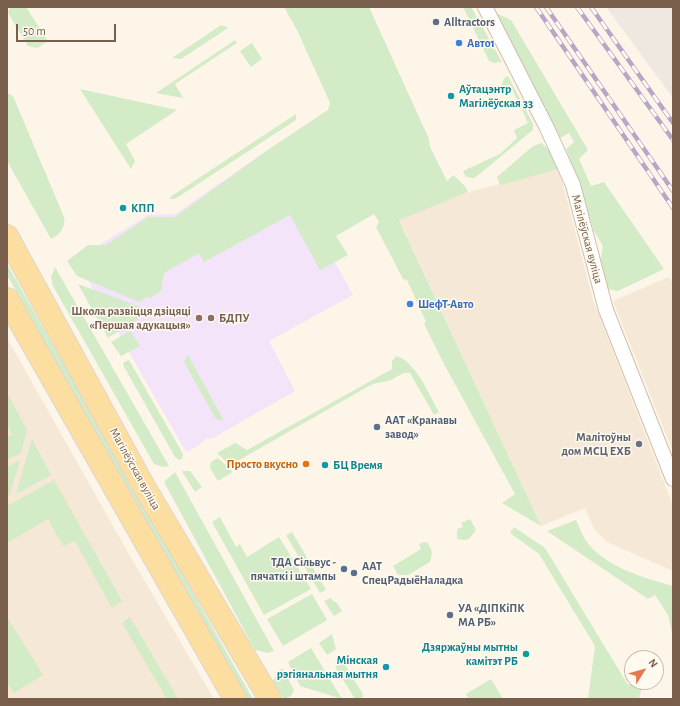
<!DOCTYPE html>
<meta charset="utf-8">
<style>
body{margin:0}
#map{position:relative;width:680px;height:706px;overflow:hidden;background:#fdf6e8;font-family:"Alegreya Sans",sans-serif}
canvas{display:block}
.frame{position:absolute;inset:0;border:8px solid #785e4b;pointer-events:none}
.north{position:absolute;left:624px;top:650px;width:40px;height:40px;box-sizing:border-box;background:#fffaef;border:1px solid #c9bcad;border-radius:50%;rotate:53deg;font-size:11px;font-weight:700;line-height:16px;text-align:center;color:#785e4b}
.north::after{content:'';display:block;margin:auto;width:14px;height:18px;background:#e8784c;clip-path:polygon(50% 0,100% 100%,50% 72%,0 100%)}
.scale{position:absolute;left:16px;top:24px;width:100px;height:18px;box-sizing:border-box;border:2px solid #785e4b;border-top:0;padding-left:5px;font-size:12px;line-height:14px;white-space:nowrap;color:#785e4b;-webkit-text-stroke:3px #fffaef;paint-order:stroke}
</style>
<div id="map">
<canvas width="680" height="706"></canvas>
<div class="frame"></div>
<div class="north">N</div>
<div class="scale">50 m</div>
</div>
<script>
const context = document.querySelector('canvas').getContext('2d');
context.lineJoin = 'round';
function paint(path, color) { context.fillStyle = color; context.fill(path, 'evenodd'); }
function trace(path, color, width, dash) { context.strokeStyle = color; context.lineWidth = width; context.lineCap = dash ? 'butt' : 'round'; context.setLineDash(dash || []); context.stroke(path); }
function label(font, color, halo, rows, align = 'center') {
  context.font = font + ' "Alegreya Sans",sans-serif'; context.lineWidth = 3; context.setLineDash([]); context.textBaseline = 'middle'; context.strokeStyle = halo; context.fillStyle = color; for (const [text, x, y, turn = 0] of rows) {
    context.save(); context.translate(x, y); context.rotate((+turn || 0) * Math.PI / 180); context.textAlign = isNaN(turn) ? turn : align; if (halo) context.strokeText(text, 0, 0); context.fillText(text, 0, 0); context.restore();
  }
}
paint(new Path2D(`
 M 559,169 L 593,300 L 673,506 L 673,571 L 607,542 L 594,529 L 585,508 L 541,526 L 399,219 L 468,192 Z
 M 669,277 L 673,284 L 673,452 L 613,301 Z
 M 7,338 L 130,556 L 214,699 L 7,699 Z`), '#f5e8d6');
paint(new Path2D(`
 M 606,7 L 673,7 L 673,98 Z`), '#eee8e1');
paint(new Path2D(`
 M 272,147 L 353,295 L 269,341 L 295,391 L 211,439 L 207,438 L 196,447 L 186,452 L 76,259 L 148,215 L 175,214 Z`), '#f3e4f9');
paint(new Path2D(`
 M 10,7 L 26,7 L 48,41 L 37,48 L 28,46 L 8,13 Z
 M 284,7 L 369,7 L 429,139 L 430,147 L 447,181 L 453,175 L 464,185 L 468,192 L 399,220 L 541,526 L 502,503 L 515,494 L 444,364 L 424,324 L 426,322 L 407,280 L 403,279 L 376,227 L 379,222 L 374,214 L 336,236 L 348,255 L 320,270 L 290,215 L 204,262 L 199,253 L 164,273 L 161,291 L 150,298 L 147,297 L 139,302 L 77,276 L 67,261 L 88,245 L 106,245 L 148,217 L 175,217 L 272,147 L 328,110 L 330,103 L 297,30 Z
 M 463,7 L 471,7 L 502,62 L 494,63 L 489,61 Z
 M 496,13 L 511,20 L 588,150 L 579,159 L 591,186 L 604,182 L 664,269 L 618,291 L 608,289 L 600,264 L 603,246 L 594,231 L 580,185 L 566,149 L 574,142 L 569,133 L 560,138 Z
 M 221,25 L 228,28 L 181,59 L 172,58 Z
 M 235,40 L 237,43 L 175,84 L 183,98 L 156,93 Z
 M 252,43 L 262,59 L 251,67 L 240,51 Z
 M 508,76 L 533,124 L 533,130 L 477,176 L 474,178 L 466,177 L 463,171 L 500,154 L 517,138 L 514,130 L 528,123 L 510,85 L 504,87 L 502,85 L 504,78 Z
 M 80,89 L 177,110 L 126,144 L 135,161 L 131,169 Z
 M 7,93 L 13,96 L 64,217 C 66,227 60,235 51,239 L 7,161 Z
 M 296,114 L 296,120 L 175,199 L 170,199 L 170,197 Z
 M 542,143 L 554,156 L 559,169 L 500,185 L 497,177 L 533,146 Z
 M 7,264 L 253,699 L 246,699 L 236,683 L 7,275 Z
 M 55,267 L 169,466 L 163,467 L 154,464 L 53,286 L 51,277 Z
 M 78,284 L 143,308 L 144,315 L 108,338 Z
 M 130,331 L 140,346 L 121,356 L 111,342 Z
 M 188,355 L 224,421 L 216,419 L 184,362 Z
 M 396,356 C 416,361 429,395 439,412 L 434,415 L 410,373 C 401,371 396,379 388,381 C 380,383 379,381 369,386 L 234,463 L 234,469 L 217,453 L 235,443 L 247,450 L 392,369 L 392,361 Z
 M 129,360 L 183,454 L 182,459 L 179,460 L 175,457 L 123,365 L 124,362 Z
 M 7,393 L 27,430 L 21,453 L 7,460 L 7,437 L 12,434 L 7,424 Z
 M 32,439 L 51,475 L 16,494 Z
 M 218,458 L 233,472 L 218,481 L 210,468 L 211,462 Z
 M 20,460 L 9,496 L 7,497 L 7,467 Z
 M 182,471 L 190,471 L 202,487 L 195,492 Z
 M 175,472 L 274,651 L 268,653 L 255,650 L 164,482 Z
 M 54,480 L 122,601 L 112,608 L 75,541 L 63,546 L 48,519 L 7,543 L 7,506 Z
 M 220,517 L 236,547 L 240,544 L 247,557 L 279,537 L 311,589 L 264,615 L 212,522 Z
 M 470,519 L 476,530 L 469,539 L 464,540 L 457,539 L 457,529 L 463,527 L 461,523 Z
 M 576,520 C 580,529 584,540 591,547 C 612,569 645,578 673,586 L 673,637 L 668,615 L 655,595 L 648,599 L 547,531 Z
 M 514,527 L 545,548 L 628,685 L 634,682 L 640,683 L 642,686 L 639,699 L 588,699 L 595,646 L 539,554 L 510,533 Z
 M 292,532 L 326,590 L 320,593 L 286,535 Z
 M 424,542 L 428,543 L 432,552 L 430,562 L 408,575 L 398,575 L 393,566 L 421,549 L 419,544 Z
 M 312,594 L 327,620 L 283,646 L 267,619 Z
 M 331,598 L 334,602 L 336,602 L 342,611 L 334,616 L 324,601 Z
 M 7,617 L 43,675 L 14,693 L 7,683 Z
 M 130,617 L 178,699 L 167,699 L 122,623 Z
 M 332,634 L 336,649 L 327,655 L 319,643 Z
 M 311,648 L 342,699 L 300,686 L 288,662 Z
 M 343,662 L 363,694 L 362,699 L 355,699 L 335,667 Z
 M 282,668 L 294,690 L 291,696 L 284,699 L 272,682 Z
 M 491,679 L 503,699 L 469,699 L 466,694 Z`), '#d3ebc6');
const street = new Path2D(`
 M 485,7 L 547,128 L 573,185 L 606,310 L 673,479`);
const primary = new Path2D(`
 M 7,236 L 143,485 L 270,699
 M 7,299 L 235,699`);
trace(street, '#cfbead', 16);
trace(primary, '#dcd5d0', 24);
trace(street, '#fff', 14);
trace(primary, '#fcdfa0', 22);
const rail = new Path2D(`
 M 536,7 L 673,208
 M 546,7 L 673,191
 M 577,7 L 673,140
 M 591,7 L 673,123`);
trace(rail, '#baa5c8', 4.5);
trace(rail, '#fffaef', 3, [9]);
for (const [x, y, r, color] of [
 [436,22,4,"#5c6f8a"],
 [459,43,4,"#3f7fe0"],
 [451,96,4,"#0f9aa8"],
 [123,208,4,"#0f9aa8"],
 [410,304,4,"#3f7fe0"],
 [199,318,4,"#8d6e63"],
 [211,318,4,"#8d6e63"],
 [377,427,4,"#5c6f8a"],
 [639,444,4,"#6b7280"],
 [306,464,4,"#e8710a"],
 [325,465,4,"#0f9aa8"],
 [344,569,4,"#5c6f8a"],
 [354,573,4,"#5c6f8a"],
 [450,615,4,"#5c6f8a"],
 [526,654,4,"#0f9aa8"],
 [386,667,4,"#0f9aa8"]
]) { const dot = new Path2D(); dot.arc(x, y, r, 0, 2 * Math.PI); context.fillStyle = color; context.fill(dot); trace(dot, '#fffaef', 1.5); }
label('bold 12px', '#4e5e75', '#fffaef', [
 ["Alltractors",444,22],
 ["ААТ «Кранавы",385,420],
 ["завод»",385,434],
 ["ТДА Сільвус -",336,562,"right"],
 ["пячаткі і штампы",336,576,"right"],
 ["ААТ",362,566],
 ["СпецРадыёНаладка",362,580],
 ["УА «ДІПКіПК",458,608],
 ["МА РБ»",458,622]
], 'left');
label('bold 12px', '#366cbe', '#fffaef', [
 ["Авто1",467,43],
 ["ШефТ-Авто",418,304]
], 'left');
label('bold 12px', '#0d838f', '#fffaef', [
 ["Аўтацэнтр",459,89],
 ["Магілёўская 33",459,103],
 ["КПП",131,208],
 ["БЦ Время",333,465],
 ["Дзяржаўны мытны",518,647,"right"],
 ["камітэт РБ",518,661,"right"],
 ["Мінская",378,660,"right"],
 ["рэгіянальная мытня",378,674,"right"]
], 'left');
label('12px', '#785e4b', '#fffaef', [
 ["Магілёўская вуліца",587,239,75],
 ["Магілёўская вуліца",135,469,61]
]);
label('bold 12px', '#785e54', '#fffaef', [
 ["Школа развіцця дзіцяці",191,311],
 ["«Першая адукацыя»",191,325],
 ["БДПУ",219,318,"left"]
], 'right');
label('bold 12px', '#5b616d', '#fffaef', [
 ["Малітоўны",631,437],
 ["дом МСЦ ЕХБ",631,451]
], 'right');
label('bold 12px', '#c56008', '#fffaef', [
 ["Просто вкусно",298,464]
], 'right');
</script>
